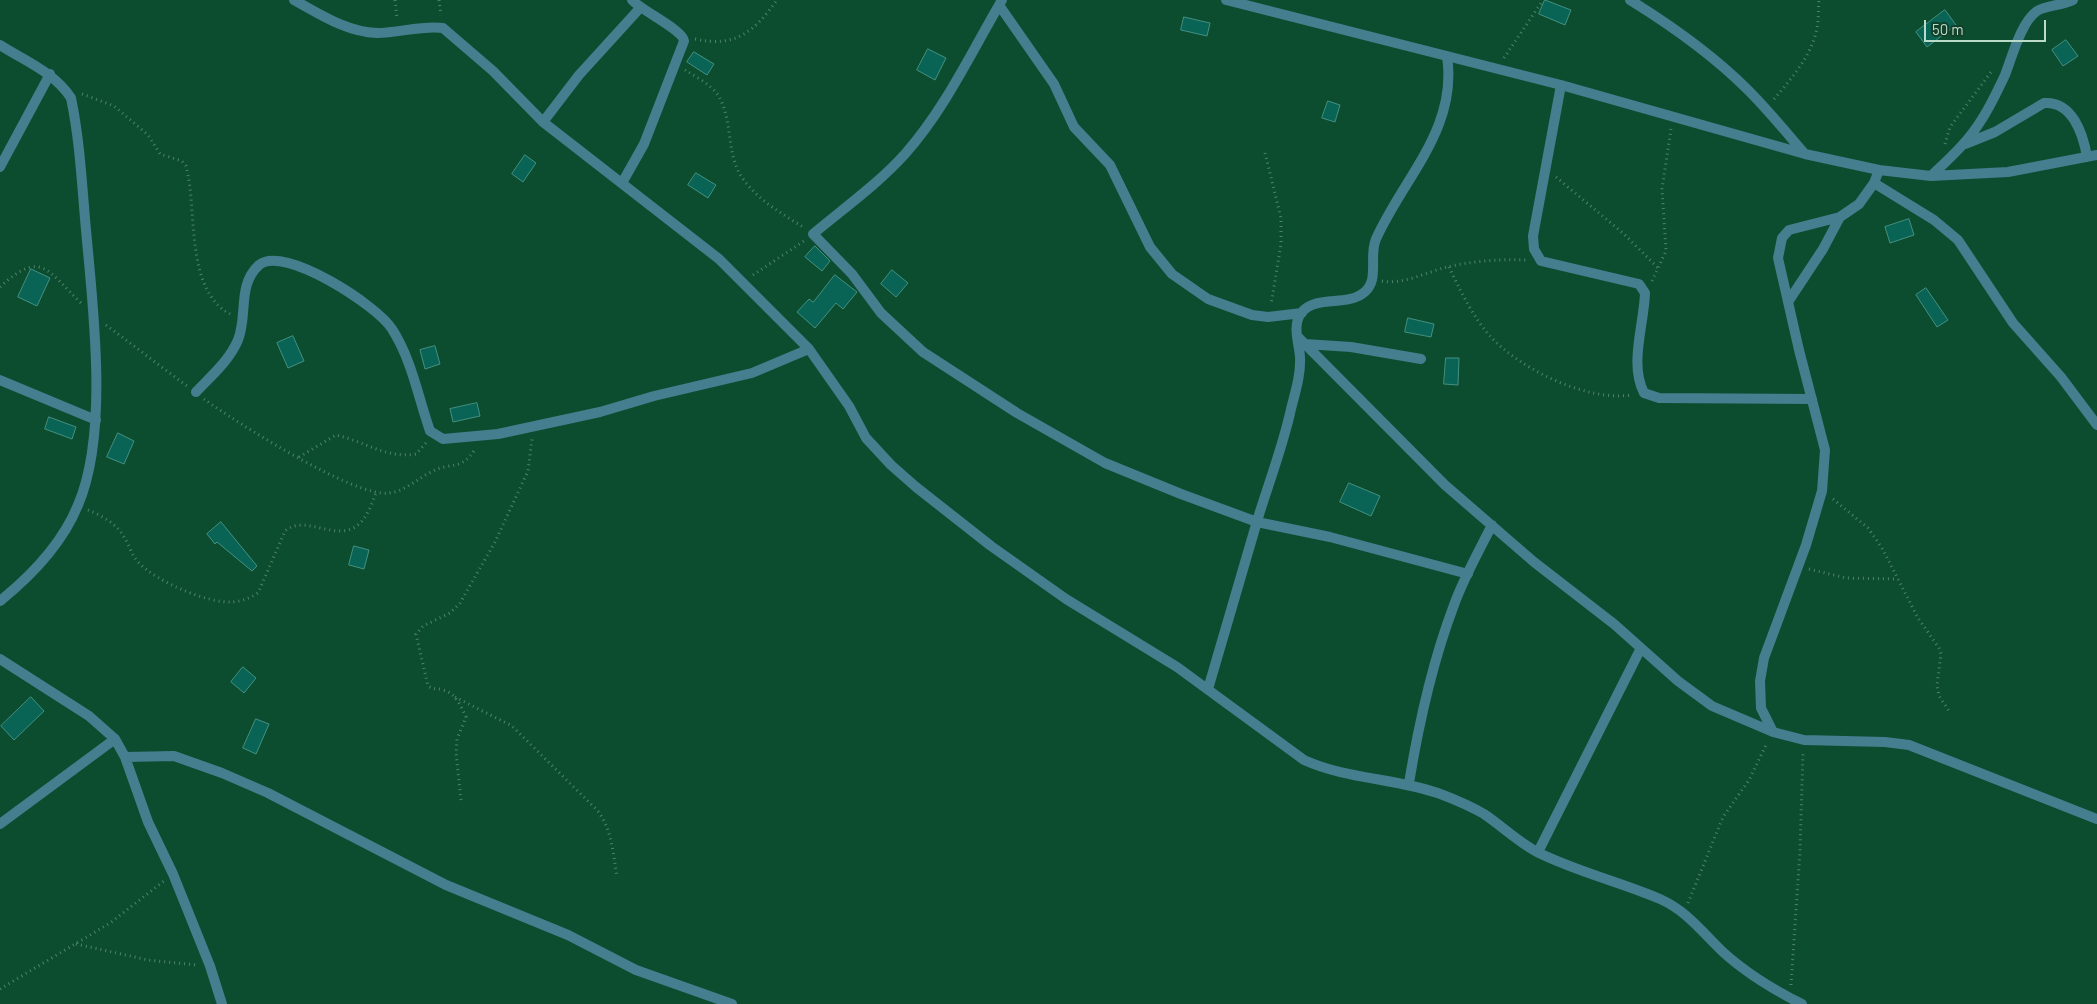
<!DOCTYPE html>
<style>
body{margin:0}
#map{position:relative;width:2097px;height:1004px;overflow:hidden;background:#0c4d30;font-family:Barlow,sans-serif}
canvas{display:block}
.scale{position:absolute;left:1924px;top:20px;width:122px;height:22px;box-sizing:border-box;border:2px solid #bcdac8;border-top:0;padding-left:6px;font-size:15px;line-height:18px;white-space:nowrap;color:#bcdac8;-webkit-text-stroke:4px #12402a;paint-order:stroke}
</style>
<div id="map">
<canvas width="2097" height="1004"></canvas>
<div class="scale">50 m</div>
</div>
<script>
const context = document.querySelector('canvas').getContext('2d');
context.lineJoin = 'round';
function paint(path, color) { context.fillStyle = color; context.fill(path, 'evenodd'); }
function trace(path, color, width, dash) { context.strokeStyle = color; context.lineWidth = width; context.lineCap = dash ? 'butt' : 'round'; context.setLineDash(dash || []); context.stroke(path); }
const building = new Path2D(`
 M 1545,0 L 1571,10 L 1565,25 L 1539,14 Z
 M 1945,10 L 1956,25 L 1927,47 L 1916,32 Z
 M 1184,17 L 1210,23 L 1207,36 L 1181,30 Z
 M 2066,40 L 2078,56 L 2063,66 L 2052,50 Z
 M 928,49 L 946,58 L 935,80 L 917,70 Z
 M 694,52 L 714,64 L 707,75 L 687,62 Z
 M 1328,101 L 1340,105 L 1335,122 L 1322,118 Z
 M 525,155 L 536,163 L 523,182 L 512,174 Z
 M 696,173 L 716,185 L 708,198 L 688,185 Z
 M 1909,219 L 1914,235 L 1890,243 L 1885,227 Z
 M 815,246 L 830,261 L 822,271 L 805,257 Z
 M 31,269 L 50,278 L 37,306 L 18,297 Z
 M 892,270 L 908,283 L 896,297 L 881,284 Z
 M 835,275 L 857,292 L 843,309 L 836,303 L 815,328 L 797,312 L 809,299 L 813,302 Z
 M 1926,288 L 1948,320 L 1937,327 L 1916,295 Z
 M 1408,318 L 1434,324 L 1431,337 L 1405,332 Z
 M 293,336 L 304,361 L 288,368 L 277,343 Z
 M 435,346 L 440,364 L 425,369 L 420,350 Z
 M 1446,358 L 1459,358 L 1458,385 L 1444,384 Z
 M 477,403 L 480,416 L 453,422 L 450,409 Z
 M 49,417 L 76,427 L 72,439 L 45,429 Z
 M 118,433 L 134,441 L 124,464 L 107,457 Z
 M 1349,483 L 1380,496 L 1371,516 L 1340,502 Z
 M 221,522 L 257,566 L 252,571 L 217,542 L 215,544 L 207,534 Z
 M 354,546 L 369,550 L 364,569 L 349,565 Z
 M 243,667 L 256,678 L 244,693 L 231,682 Z
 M 31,697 L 44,711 L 14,740 L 1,726 Z
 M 256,719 L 269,724 L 256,754 L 243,748 Z`);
paint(building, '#0a6456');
trace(building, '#449081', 1);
trace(new Path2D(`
 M 395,0 L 397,19
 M 439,0 L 441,15
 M 695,39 C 735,48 754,32 777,0
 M 1504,58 L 1543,0
 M 685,70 C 696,77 710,84 718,95 C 733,119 726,152 741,176 C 756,199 781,213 803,227
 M 82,94 L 114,106 L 148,135 L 160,154 L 182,161 L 186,166 C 198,209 184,289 230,314
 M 1774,99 C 1792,78 1812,55 1817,28 C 1819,19 1818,9 1819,0
 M 1945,144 L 1950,127 L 1991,72
 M 1265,153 L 1281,218 L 1281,244 L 1271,305
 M 1556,177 L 1624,234 L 1659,269
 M 1449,267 C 1460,290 1473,317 1490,336 C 1520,369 1587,402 1632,395
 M 753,275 L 804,241
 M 1382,281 C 1403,285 1427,272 1447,267 C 1473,261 1499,259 1526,260
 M 1652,281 L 1666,251 L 1662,189 L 1671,129
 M 0,287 C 42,248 48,272 81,303
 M 106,325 L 187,386
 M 204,399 C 234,421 355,498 389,493 C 406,491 418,478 433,471 C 450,462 462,471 475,449
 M 299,457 L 336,435 C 364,441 386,459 416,454 L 426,443
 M 1833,499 L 1868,528 L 1882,548 L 1918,618 L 1939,648 L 1941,654 L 1937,685 L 1939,696 L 1949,711
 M 88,510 C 101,515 117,524 124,537 C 129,545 132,556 139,563 C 156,581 208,604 233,602 C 242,601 250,598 258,593 L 285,531 C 306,513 337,544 359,524 C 368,516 372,503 376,493
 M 1809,569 L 1846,578 L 1898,579
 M 455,697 L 512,726 L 597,810 C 612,829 613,853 617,877
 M 461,800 L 456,753 L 457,739 L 466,717 C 461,707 456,693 443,690 C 437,688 434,690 428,686 L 416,634 L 423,626 L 450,613 L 460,603 L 495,542 L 528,471 L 532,439
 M 1688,903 L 1723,817 L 1749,780 L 1767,743
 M 76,944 L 148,960 L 197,965
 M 1791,985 L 1800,851 L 1803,752
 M 0,989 L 110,923 L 164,881`), '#50836a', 3, [1, 4]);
trace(new Path2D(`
 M 294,0 C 320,14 346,32 377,33 C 399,33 422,25 443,28 L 493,71 L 543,122 L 719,259 L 809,349 L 849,406 L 866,438 L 891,465 L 916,487 L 991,546 L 1066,599 L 1177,667 L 1304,760 C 1348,780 1398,778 1443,795 C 1456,800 1472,807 1484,814 C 1502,826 1519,843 1539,853 C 1578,872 1620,882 1660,899 C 1687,911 1702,932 1723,952 C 1746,973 1774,990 1802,1004
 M 1002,0 C 972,51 945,109 905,154 C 878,184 844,208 813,234 L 852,274 L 881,313 L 923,352 L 1017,413 L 1105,463 L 1181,494 L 1257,522 L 1330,537 L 1468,574
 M 1226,0 L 1561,85 L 1805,154 L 1879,170 L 1931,176 L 2008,172 L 2097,155
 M 1630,0 C 1672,26 1713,55 1748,90 C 1768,110 1786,132 1804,153
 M 999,5 L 1054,84 L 1074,127 L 1110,165 L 1150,247 L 1172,274 L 1208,299 L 1252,315 L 1268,317 L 1302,313
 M 0,45 C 25,61 54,72 71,98 C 80,141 82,186 86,230 C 93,308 109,433 78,505 C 63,542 31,576 0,601
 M 1561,85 L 1533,236 L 1534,249 L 1541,261 L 1639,284 L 1645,293 C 1644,325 1629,364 1644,393 L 1659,398 L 1812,399
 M 543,122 L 579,75 L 640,8
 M 1965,144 L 1995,132 L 2044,103 C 2072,101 2083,133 2087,157
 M 0,167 L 50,74
 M 1931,176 C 1950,158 1968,142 1982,119 C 1991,105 1998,90 2005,75 C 2012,57 2021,22 2037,11 C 2046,5 2061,6 2073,0
 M 622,183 L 644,144 L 684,41 C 683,30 642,11 632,0
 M 1874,183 L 1934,220 L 1958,240 L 2013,323 L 2061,377 L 2097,425
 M 1788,302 L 1823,249 L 1840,217
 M 1297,336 L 1445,485 L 1534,562 L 1614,624 L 1678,681 L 1712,706 L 1773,732 L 1804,740 L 1885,742 L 1909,745 L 2097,819
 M 1305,344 L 1351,347 L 1421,359
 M 0,380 L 96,420
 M 196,392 C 211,376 229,361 238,340 C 248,315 237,285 259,265 C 283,244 378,306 392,329 C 412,360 418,397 430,431 L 443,439 L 498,434 L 600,412 L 654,396 L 752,373 L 809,349
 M 0,659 L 89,716 L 115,739 L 125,757 L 148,822 L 173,874 L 210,966 L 222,1004
 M 1208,689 C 1225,632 1241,575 1258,518 C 1269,482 1283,446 1291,409 C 1295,393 1301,375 1300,357 C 1299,343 1292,326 1301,313 C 1315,295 1345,306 1362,294 C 1381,282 1368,257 1376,239 C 1404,177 1458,129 1447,56
 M 1773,732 L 1761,708 L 1760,681 L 1764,658 L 1806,545 L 1822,491 L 1825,450 L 1799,350 L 1778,258 L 1782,238 L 1789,230 L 1840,217 L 1859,204 L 1874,183 L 1879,170
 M 125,757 L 174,756 L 222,773 L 268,793 L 446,885 L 568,935 L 636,970 L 732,1004
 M 1409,783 C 1419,722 1432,663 1454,605 C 1464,577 1479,551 1492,525
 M 0,824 L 115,739
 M 1538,852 L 1641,648`), '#457e8e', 10);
</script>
